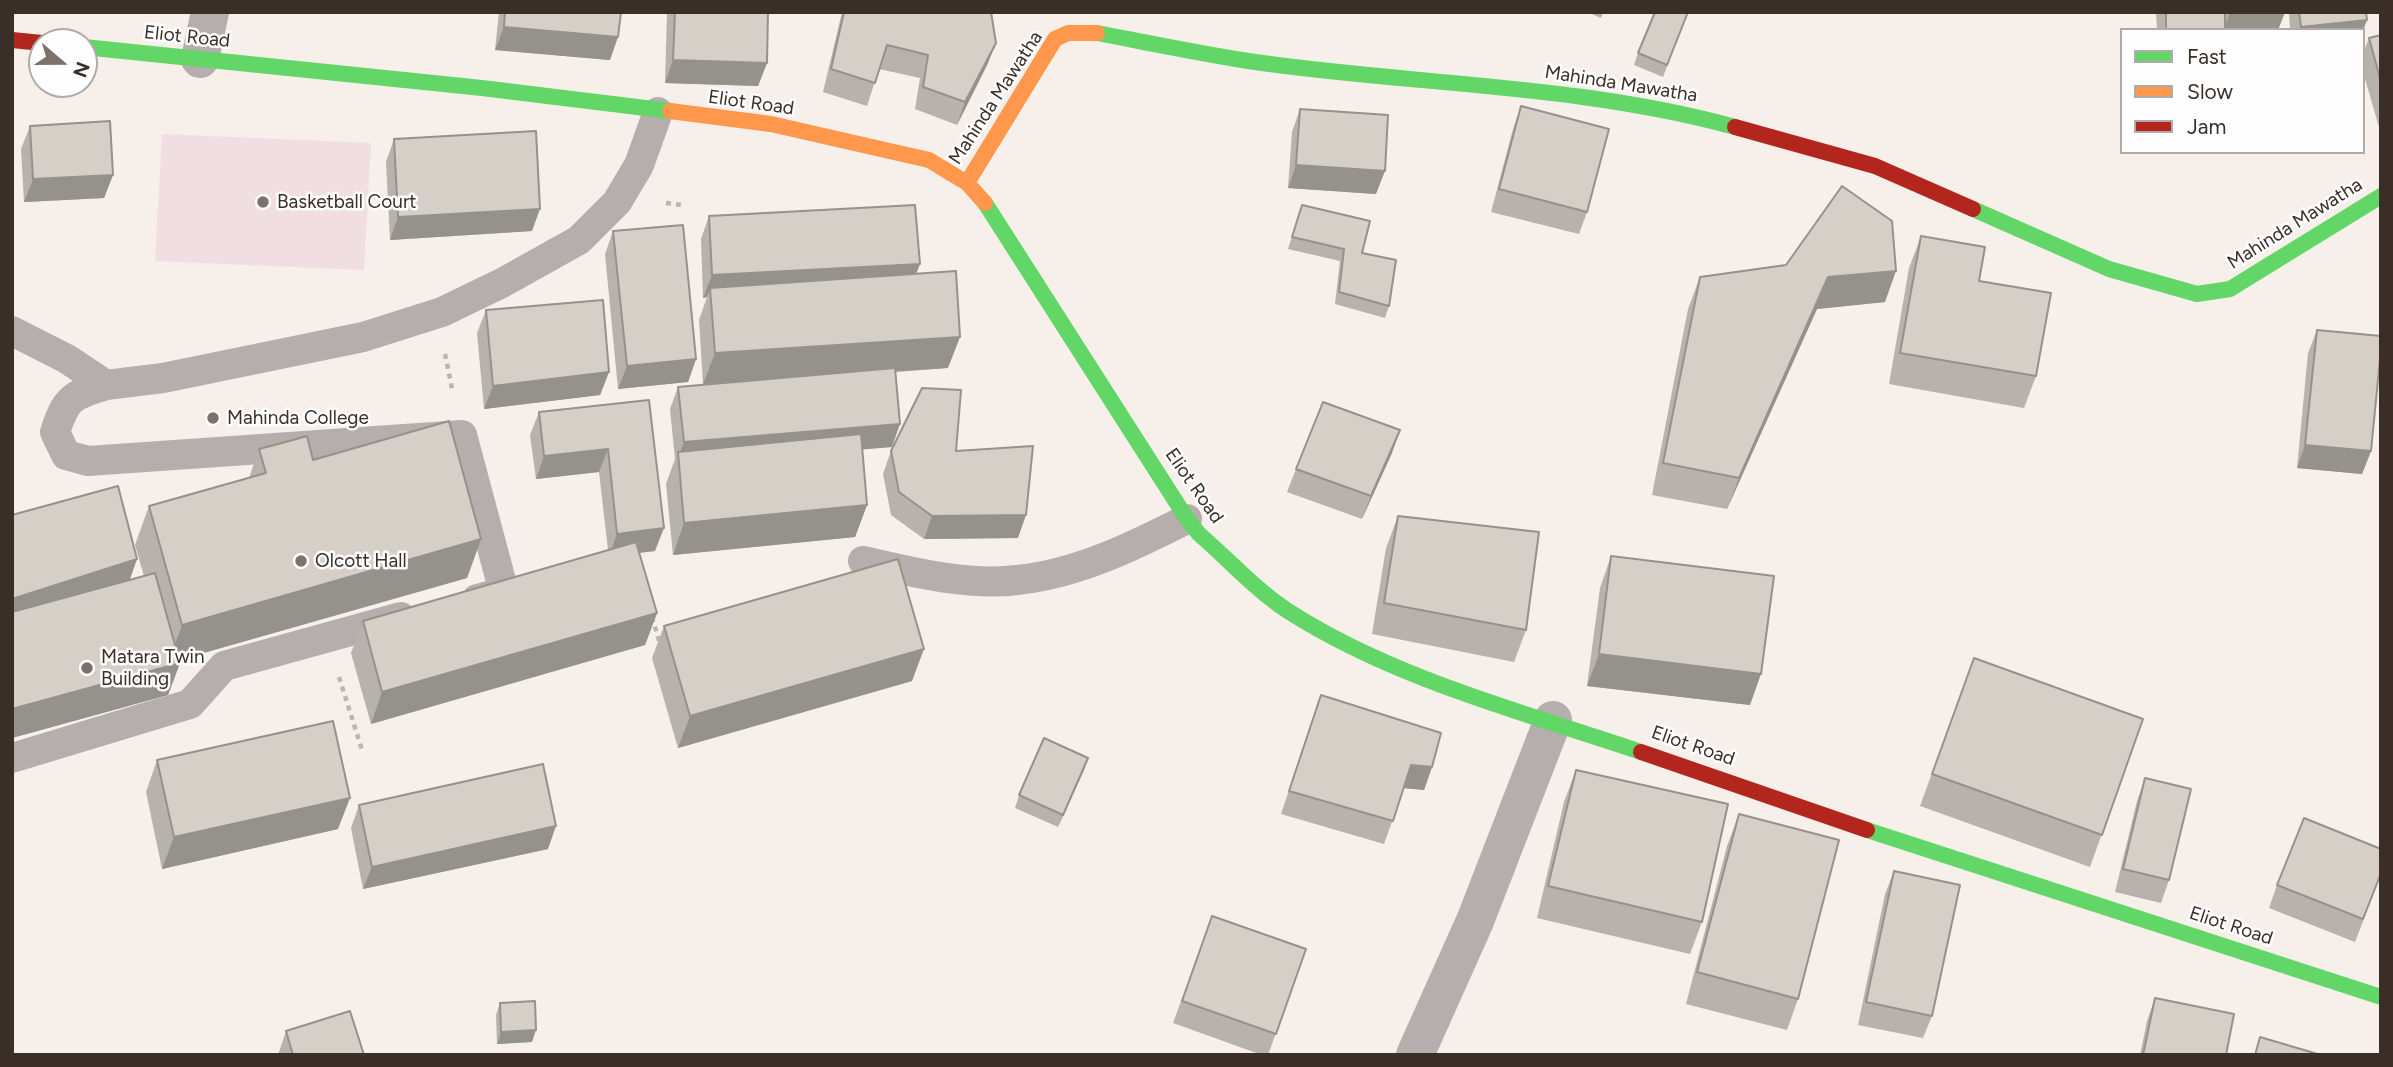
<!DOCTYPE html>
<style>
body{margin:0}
#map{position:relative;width:2393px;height:1067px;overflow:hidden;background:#f6efea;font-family:Figtree,sans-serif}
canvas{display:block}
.frame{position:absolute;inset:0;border:14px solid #3a2e26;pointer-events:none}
.legend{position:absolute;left:2120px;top:28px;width:245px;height:126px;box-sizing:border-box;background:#fefefe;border:2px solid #b0aba8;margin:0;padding:9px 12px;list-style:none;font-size:21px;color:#3a2e26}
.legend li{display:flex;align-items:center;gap:14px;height:35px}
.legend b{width:35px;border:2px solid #b0aba8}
.north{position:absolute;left:28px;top:28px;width:70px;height:70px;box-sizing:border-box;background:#fefefe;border:2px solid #b0aba8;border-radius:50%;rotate:110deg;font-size:19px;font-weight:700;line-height:28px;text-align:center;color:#3a2e26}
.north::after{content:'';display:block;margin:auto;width:24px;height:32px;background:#7c726b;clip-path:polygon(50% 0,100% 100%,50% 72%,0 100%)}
</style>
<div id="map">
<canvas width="2393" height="1067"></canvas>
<div class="frame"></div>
<ul class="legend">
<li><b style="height:9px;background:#63d668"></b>Fast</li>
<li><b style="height:9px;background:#ff974d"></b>Slow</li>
<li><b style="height:9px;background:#b3261e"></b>Jam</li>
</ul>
<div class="north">N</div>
</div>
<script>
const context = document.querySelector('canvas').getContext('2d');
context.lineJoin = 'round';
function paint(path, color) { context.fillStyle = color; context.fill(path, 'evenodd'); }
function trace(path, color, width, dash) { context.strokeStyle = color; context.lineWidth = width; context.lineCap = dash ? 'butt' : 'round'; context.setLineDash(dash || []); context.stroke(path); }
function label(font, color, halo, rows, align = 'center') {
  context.font = font + ' Figtree,sans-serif'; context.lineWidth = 5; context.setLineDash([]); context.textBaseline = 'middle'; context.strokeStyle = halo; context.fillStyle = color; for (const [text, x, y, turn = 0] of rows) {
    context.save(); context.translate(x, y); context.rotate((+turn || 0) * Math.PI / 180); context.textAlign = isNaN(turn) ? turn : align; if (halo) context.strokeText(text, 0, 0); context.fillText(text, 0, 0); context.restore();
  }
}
paint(new Path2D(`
 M 162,134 L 371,143 L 364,270 L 155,261 Z`), '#f1dee3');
trace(new Path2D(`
 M 666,203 L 683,205
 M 445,354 L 453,393
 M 652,617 L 660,644
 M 339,677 L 362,750`), '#bab4b2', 4.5, [5, 5]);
trace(new Path2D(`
 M 12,331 L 67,359 L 106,385 L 163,378 L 363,337 L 442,312 L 502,283 L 579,240 L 617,202 L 639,165 L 658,112
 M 106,385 C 72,395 66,398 55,432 L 66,455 L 88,461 L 462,435 L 504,592 L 477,599
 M 863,561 C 912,572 966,586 1017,580 C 1077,574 1134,546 1187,519
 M 12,758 L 190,704 L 224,666 L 401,617`), '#b5aead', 30);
trace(new Path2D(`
 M 200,59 L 210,12
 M 1415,1055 L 1475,921 L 1553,720`), '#b5aead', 38);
trace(new Path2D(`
 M 1097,33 C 1150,43 1202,54 1255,62 C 1415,85 1578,84 1735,127
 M 84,47 L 482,88 L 670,111
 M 985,203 L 1187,519 L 1199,534 C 1228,559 1256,590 1288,611 C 1394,679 1523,712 1641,752
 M 1973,209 L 2109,269 L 2197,294 L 2230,289 L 2381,196
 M 1867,830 L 2381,997`), '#63d668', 16);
trace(new Path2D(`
 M 670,111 L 771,124 L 929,160 L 967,183 L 985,203
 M 967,183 L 1055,39 L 1068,33 L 1097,33`), '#ff974d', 16);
trace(new Path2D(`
 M 12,40 L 42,43
 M 1735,127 L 1875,166 L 1973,209
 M 1641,752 L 1867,830`), '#b3261e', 16);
paint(new Path2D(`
 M 499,12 L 621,12 L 610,60 L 495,50 Z
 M 667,12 L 768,12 L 767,63 L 758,86 L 665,83 Z
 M 842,12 L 991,12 L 996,43 L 987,65 L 957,125 L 915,109 L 920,78 L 879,69 L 867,106 L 823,92 Z
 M 1587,12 L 1603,12 L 1601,18 Z
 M 1688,12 L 1663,77 L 1634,65 L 1638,53 Z
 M 2156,12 L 2285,12 L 2278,30 L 2157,30 Z
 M 2289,12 L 2366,12 L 2367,20 L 2363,30 L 2290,30 Z
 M 2381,35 L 2381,127 L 2379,127 L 2363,72 L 2363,53 L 2369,38 Z
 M 1521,106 L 1587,212 L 1579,234 L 1491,212 L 1513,129 Z
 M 1300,109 L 1376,194 L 1288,188 L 1292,132 Z
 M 30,126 L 113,175 L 104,198 L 24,202 L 21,149 Z
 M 394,139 L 532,231 L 390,240 L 386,162 Z
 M 1302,205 L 1362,253 L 1389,306 L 1385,318 L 1335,304 L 1340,261 L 1288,249 Z
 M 709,216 L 916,274 L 948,368 L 896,372 L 892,447 L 862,449 L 867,505 L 855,537 L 673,555 L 666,484 L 675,459 L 670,409 L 678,387 L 703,384 L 699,320 L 707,297 L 703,298 L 701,239 Z
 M 613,231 L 696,359 L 688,382 L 618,389 L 605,254 Z
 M 1921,236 L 1979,281 L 2036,376 L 2024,408 L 1889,384 L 1909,268 Z
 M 1700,277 L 1885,302 L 1817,309 L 1727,509 L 1652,495 L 1688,309 Z
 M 486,310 L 609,372 L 600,395 L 484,409 L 477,333 Z
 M 2317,330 L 2371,451 L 2362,474 L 2297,468 L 2308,353 Z
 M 649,400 L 655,551 L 639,553 L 657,613 L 645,645 L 371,724 L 351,653 L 363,621 L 608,550 L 599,472 L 536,479 L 530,435 L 539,412 Z
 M 259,449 L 313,460 L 481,539 L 467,578 L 179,660 L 180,663 L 168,695 L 12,738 L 12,515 L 130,580 L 144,576 L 135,545 L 149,506 L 249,478 Z
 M 891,451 L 956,451 L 1018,538 L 924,539 L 891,515 L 883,474 Z
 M 1392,453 L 1362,519 L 1287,492 L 1296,469 Z
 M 1398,516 L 1526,630 L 1514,662 L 1372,634 L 1386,548 Z
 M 1611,556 L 1750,705 L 1587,686 L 1600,588 Z
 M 664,626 L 912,681 L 678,748 L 652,658 Z
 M 1974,658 L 2143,719 L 2090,867 L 1920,806 Z
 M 1321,695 L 1432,767 L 1424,790 L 1404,788 L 1384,844 L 1281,814 Z
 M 157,760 L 338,829 L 162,869 L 146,792 Z
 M 1084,770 L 1058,827 L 1015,808 L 1019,795 Z
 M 1576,770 L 1702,922 L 1690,954 L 1537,918 L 1564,802 Z
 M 2145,778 L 2169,880 L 2161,903 L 2115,892 L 2137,801 Z
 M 359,805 L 548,849 L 363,889 L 351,828 Z
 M 1739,814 L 1798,999 L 1787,1030 L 1686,1004 L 1727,846 Z
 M 2381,849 L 2381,875 L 2355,942 L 2269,908 L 2277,885 Z
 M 1894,871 L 1932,1016 L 1923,1038 L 1858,1025 L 1885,894 Z
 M 1212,916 L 1306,949 L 1268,1055 L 1262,1055 L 1173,1023 Z
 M 2155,998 L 2226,1055 L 2140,1055 L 2147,1021 Z
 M 500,1003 L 532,1042 L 497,1044 L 496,1015 Z
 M 286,1031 L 364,1055 L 278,1055 Z`), '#b7b2ab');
paint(new Path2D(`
 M 2230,12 L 2285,12 L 2278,30 L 2224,30 Z
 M 2367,20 L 2363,30 L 2300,30 L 2301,27 Z
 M 504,27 L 618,37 L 610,60 L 495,50 Z
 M 996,43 L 987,65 L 957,125 L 965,102 Z
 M 673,60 L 767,63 L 758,86 L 665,83 Z
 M 1296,165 L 1385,171 L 1376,194 L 1288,188 Z
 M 113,175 L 104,198 L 24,202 L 33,179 Z
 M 540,209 L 532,231 L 390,240 L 398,217 Z
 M 920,264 L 911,287 L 710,288 L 707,297 L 703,298 L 712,275 Z
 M 1896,271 L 1885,302 L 1817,309 L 1727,509 L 1739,478 L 1828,277 Z
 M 960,337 L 948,368 L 703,384 L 715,353 Z
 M 696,359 L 688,382 L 618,389 L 627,366 Z
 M 609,372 L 600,395 L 484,409 L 493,386 Z
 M 900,424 L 892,447 L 679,465 L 678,458 L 684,442 Z
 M 1400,430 L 1392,453 L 1362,519 L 1371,496 Z
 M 2305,445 L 2371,451 L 2362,474 L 2297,468 Z
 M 608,449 L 599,472 L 536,479 L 544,456 Z
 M 867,505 L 855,537 L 673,555 L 684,523 Z
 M 1026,515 L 1018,538 L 924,539 L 932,516 Z
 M 664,528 L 655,551 L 609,556 L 617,534 Z
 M 481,539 L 467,578 L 168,663 L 182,625 Z
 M 137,559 L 126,591 L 12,627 L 12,599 Z
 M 657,613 L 645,645 L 371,724 L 382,692 Z
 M 924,649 L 912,681 L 678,748 L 690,716 Z
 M 1599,654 L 1761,674 L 1750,705 L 1587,686 Z
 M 180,663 L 168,695 L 12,738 L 12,709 Z
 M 1088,758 L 1084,770 L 1058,827 L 1063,815 Z
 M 1411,765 L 1432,767 L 1424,790 L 1403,788 Z
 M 350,798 L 338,829 L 162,869 L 174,837 Z
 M 556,826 L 548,849 L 363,889 L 372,867 Z
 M 536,1030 L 532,1042 L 497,1044 L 501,1032 Z`), '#95918b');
const building = new Path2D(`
 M 505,12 L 621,12 L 618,37 L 504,27 Z
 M 675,12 L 768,12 L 767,63 L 673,60 Z
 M 844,12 L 991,12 L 996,43 L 965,102 L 923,87 L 928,55 L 887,45 L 875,83 L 831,69 Z
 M 1655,12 L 1688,12 L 1667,65 L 1638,53 Z
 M 2166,12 L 2225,12 L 2225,30 L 2166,30 Z
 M 2299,12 L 2366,12 L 2367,20 L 2301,27 Z
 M 2381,35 L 2381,82 L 2369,38 Z
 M 1521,106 L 1609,129 L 1587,212 L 1499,189 Z
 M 1300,109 L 1388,115 L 1385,171 L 1296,165 Z
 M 110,121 L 113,175 L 33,179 L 30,126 Z
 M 536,131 L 540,209 L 398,217 L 394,139 Z
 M 1842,186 L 1892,221 L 1896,271 L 1828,277 L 1739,478 L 1663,463 L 1700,277 L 1786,265 Z
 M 915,205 L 920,264 L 712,275 L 709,216 Z
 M 1302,205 L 1370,221 L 1362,253 L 1396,260 L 1389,306 L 1339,292 L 1344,249 L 1292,237 Z
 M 683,225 L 696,359 L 627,366 L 613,231 Z
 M 1921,236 L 1985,247 L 1979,281 L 2051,293 L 2036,376 L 1900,353 Z
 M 956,271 L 960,337 L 715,353 L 710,288 Z
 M 603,300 L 609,372 L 493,386 L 486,310 Z
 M 2317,330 L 2381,336 L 2381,349 L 2371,451 L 2305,445 Z
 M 895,368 L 900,424 L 684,442 L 678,387 Z
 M 922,388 L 961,390 L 956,451 L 1033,446 L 1026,515 L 932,516 L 899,492 L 891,451 Z
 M 649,400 L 664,528 L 617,534 L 608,449 L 544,456 L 539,412 Z
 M 1323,402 L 1400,430 L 1371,496 L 1296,469 Z
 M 449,421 L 481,539 L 182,625 L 149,506 L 266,473 L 259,449 L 282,443 L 307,436 L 313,460 Z
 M 861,434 L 867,505 L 684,523 L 678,452 Z
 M 118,486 L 137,559 L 12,599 L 12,515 Z
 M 1398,516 L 1539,532 L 1526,630 L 1384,603 Z
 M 636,542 L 657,613 L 382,692 L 363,621 Z
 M 1611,556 L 1774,576 L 1761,674 L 1599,654 Z
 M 898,559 L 924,649 L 690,716 L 664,626 Z
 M 155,573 L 180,663 L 12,709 L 12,612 Z
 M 1974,658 L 2143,719 L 2102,835 L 1932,774 Z
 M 1321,695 L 1441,733 L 1432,767 L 1411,765 L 1393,821 L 1289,791 Z
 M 333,721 L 350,798 L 174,837 L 157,760 Z
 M 1044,738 L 1088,758 L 1063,815 L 1019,795 Z
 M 543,764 L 556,826 L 372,867 L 359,805 Z
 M 1576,770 L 1728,804 L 1702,922 L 1548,886 Z
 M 2145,778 L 2191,789 L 2169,880 L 2123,869 Z
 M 1739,814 L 1839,840 L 1798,999 L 1697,972 Z
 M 2304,818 L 2381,849 L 2381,873 L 2363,919 L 2277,885 Z
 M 1894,871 L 1960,885 L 1932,1016 L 1866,1002 Z
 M 1212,916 L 1306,949 L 1276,1034 L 1182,1001 Z
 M 2155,998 L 2234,1014 L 2226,1055 L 2143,1055 Z
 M 535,1001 L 536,1030 L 501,1032 L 500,1003 Z
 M 350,1011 L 364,1055 L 293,1055 L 286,1031 Z
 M 2260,1037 L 2321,1055 L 2255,1055 Z`);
paint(building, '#d5cfc7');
trace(building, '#95918b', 2);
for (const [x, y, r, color] of [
 [263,202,7,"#7c726b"],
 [213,418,7,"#7c726b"],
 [301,561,7,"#7c726b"],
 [87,668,7,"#7c726b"]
]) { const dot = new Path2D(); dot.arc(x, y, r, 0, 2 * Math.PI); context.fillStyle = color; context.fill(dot); trace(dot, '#fefefe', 2.5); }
label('19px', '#3a2e26', '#fefefe', [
 ["Eliot Road",187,37,6],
 ["Mahinda Mawatha",1621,84,9],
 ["Mahinda Mawatha",996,98,-57],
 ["Eliot Road",751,103,8],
 ["Mahinda Mawatha",2295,224,-32],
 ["Eliot Road",1194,486,55],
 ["Eliot Road",1693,746,19],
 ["Eliot Road",2231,926,18]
]);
label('19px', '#3a2e26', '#fefefe', [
 ["Basketball Court",277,202],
 ["Mahinda College",227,418],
 ["Olcott Hall",315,561],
 ["Matara Twin",101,657],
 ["Building",101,679]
], 'left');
</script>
